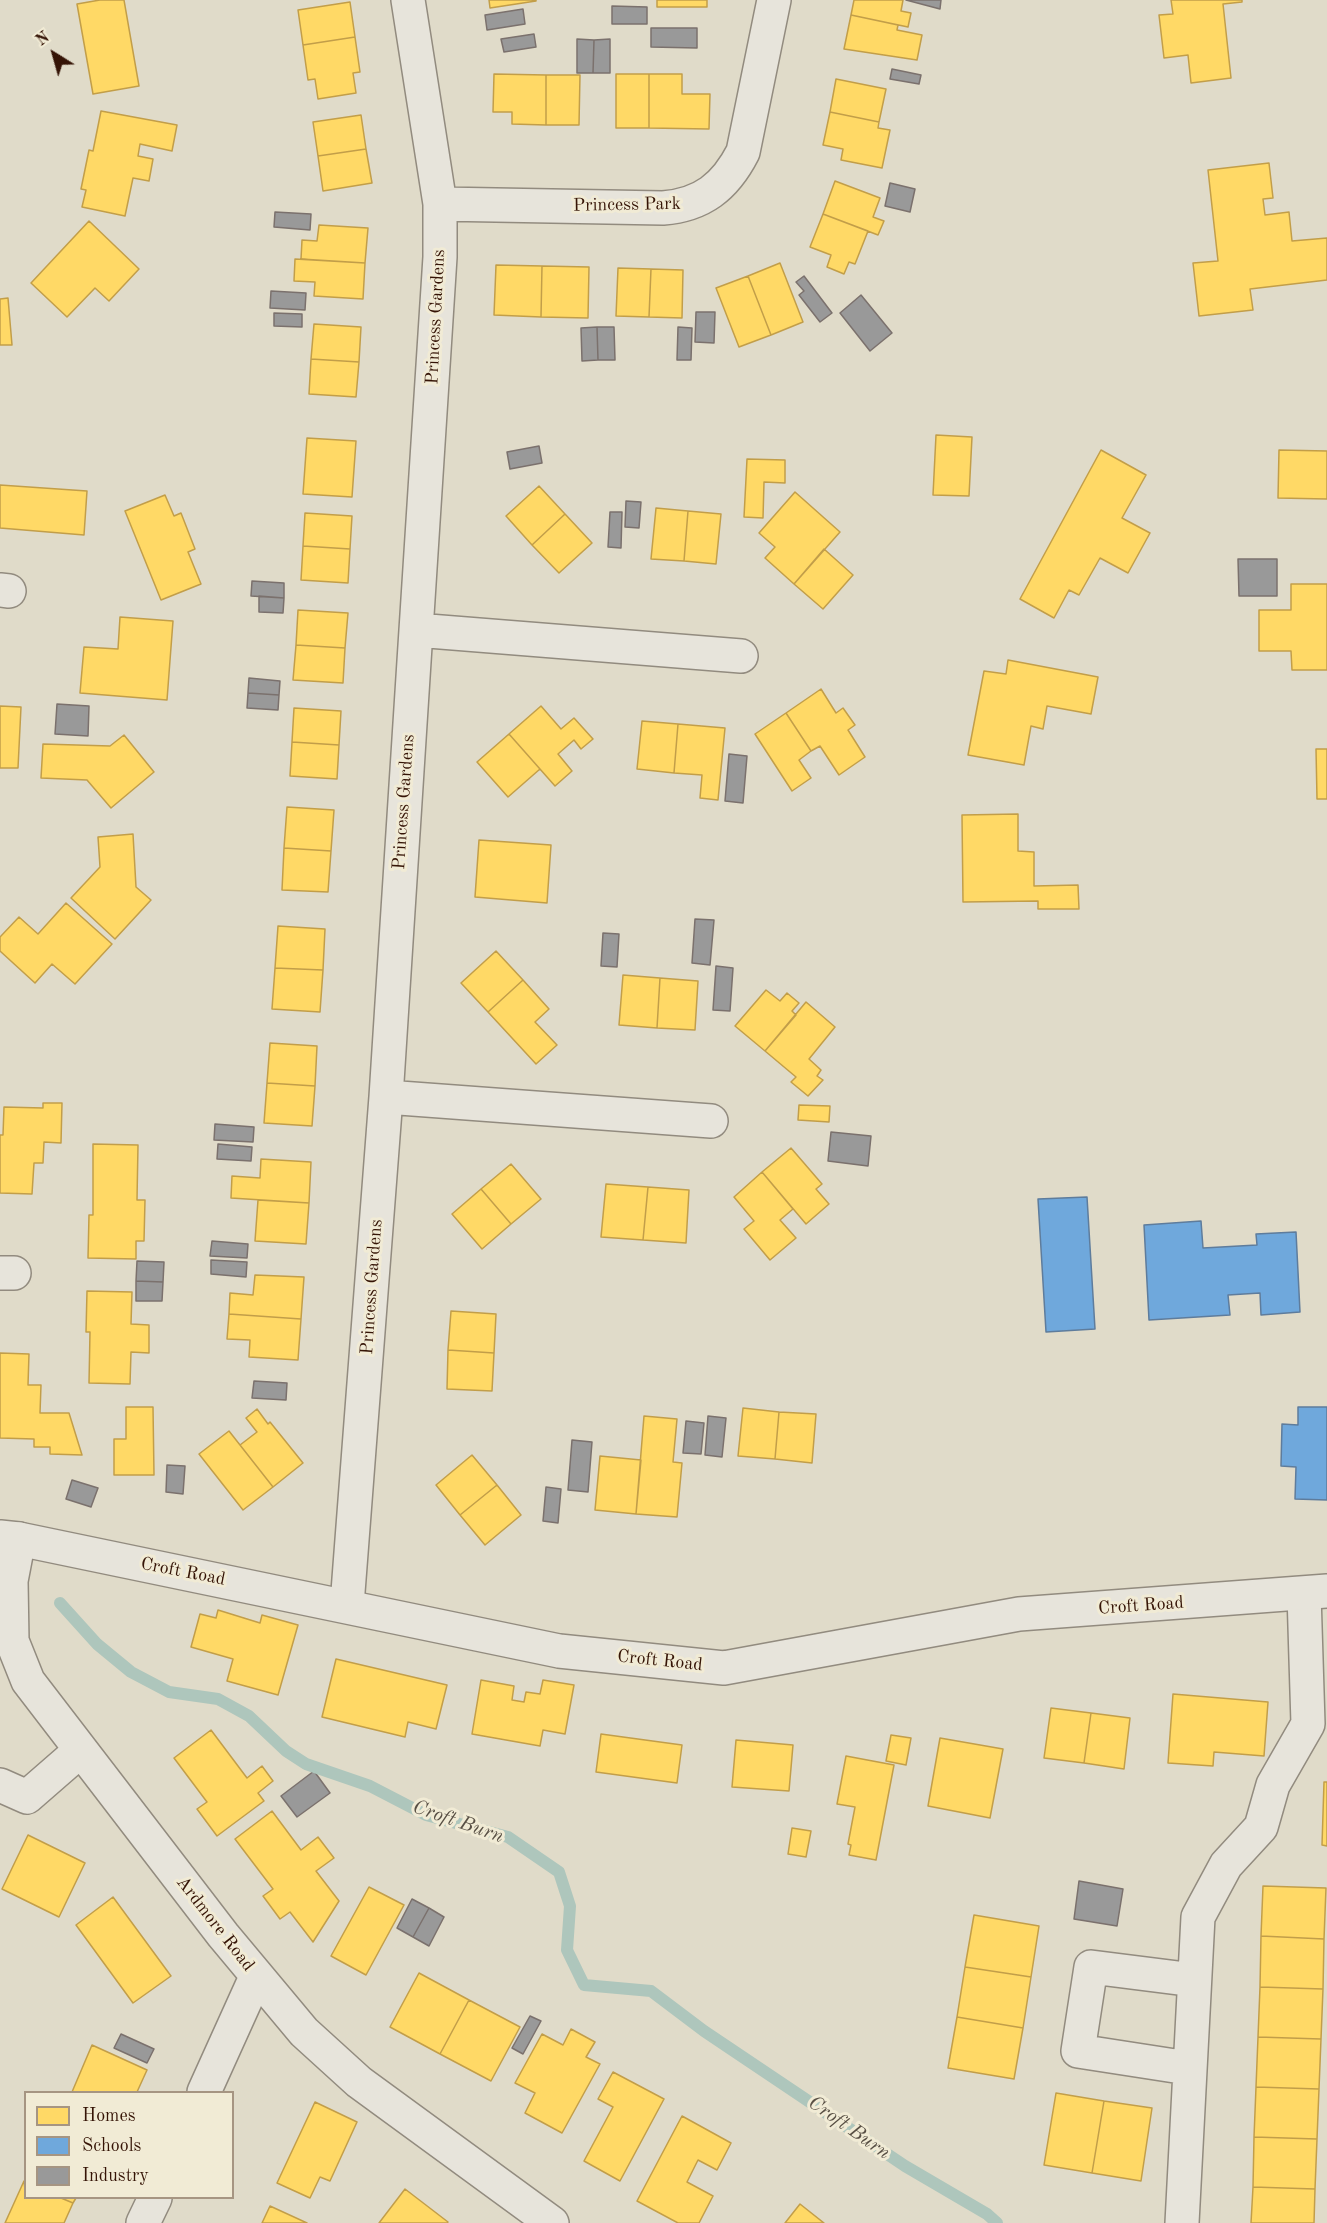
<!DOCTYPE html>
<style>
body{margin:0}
#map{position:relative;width:1327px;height:2223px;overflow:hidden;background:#e0dbc9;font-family:"Old Standard TT",serif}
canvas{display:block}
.legend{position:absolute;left:24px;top:2091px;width:210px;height:108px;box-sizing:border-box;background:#f1ebd5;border:2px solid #a69582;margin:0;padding:8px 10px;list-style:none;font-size:18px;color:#351406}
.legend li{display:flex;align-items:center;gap:12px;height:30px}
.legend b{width:30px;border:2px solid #a69582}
.north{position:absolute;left:24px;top:24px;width:60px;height:60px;-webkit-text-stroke:4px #f1ebd5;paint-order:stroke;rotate:323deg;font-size:16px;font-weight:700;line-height:24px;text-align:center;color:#351406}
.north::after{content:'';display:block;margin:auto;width:21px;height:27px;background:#351406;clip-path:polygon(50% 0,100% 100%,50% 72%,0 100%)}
</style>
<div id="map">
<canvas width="1327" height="2223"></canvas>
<ul class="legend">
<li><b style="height:16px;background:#ffd966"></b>Homes</li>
<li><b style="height:16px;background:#6fa8dc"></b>Schools</li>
<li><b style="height:16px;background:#999"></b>Industry</li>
</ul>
<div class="north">N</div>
</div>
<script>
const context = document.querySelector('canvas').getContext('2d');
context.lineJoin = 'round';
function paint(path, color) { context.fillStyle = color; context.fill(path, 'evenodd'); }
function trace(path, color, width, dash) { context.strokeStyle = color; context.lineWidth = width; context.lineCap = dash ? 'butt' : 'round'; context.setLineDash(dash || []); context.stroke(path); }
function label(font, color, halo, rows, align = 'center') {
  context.font = font + ' "Old Standard TT",serif'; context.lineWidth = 6; context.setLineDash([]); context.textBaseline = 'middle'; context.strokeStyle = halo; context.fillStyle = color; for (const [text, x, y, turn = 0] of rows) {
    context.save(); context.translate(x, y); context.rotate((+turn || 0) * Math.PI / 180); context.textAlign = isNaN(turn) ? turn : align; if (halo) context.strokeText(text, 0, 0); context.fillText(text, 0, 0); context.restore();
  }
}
const homes = new Path2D(`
 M 100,0 L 124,0 L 139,86 L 93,94 L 77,4 Z
 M 489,0 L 536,0 L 536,1 L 490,8 Z
 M 657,0 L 707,0 L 707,7 L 657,7 Z
 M 854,0 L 903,0 L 901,11 L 911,13 L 908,27 L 851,15 Z
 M 1171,0 L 1242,0 L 1242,2 L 1223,4 L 1231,78 L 1191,83 L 1188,55 L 1164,58 L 1159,15 L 1173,14 Z
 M 350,2 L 355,37 L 303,45 L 298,10 Z
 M 851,15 L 898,25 L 897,30 L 922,35 L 917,60 L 844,49 Z
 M 355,37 L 360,72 L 353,73 L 356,93 L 318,99 L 315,79 L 308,80 L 303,45 Z
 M 494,74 L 546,75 L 546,125 L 512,124 L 512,112 L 493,112 Z
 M 616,74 L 649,74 L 649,128 L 616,128 Z
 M 649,74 L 682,74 L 682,94 L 710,94 L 709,129 L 649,128 Z
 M 546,75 L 580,75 L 579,125 L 546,125 Z
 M 836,79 L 886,89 L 879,122 L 830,112 Z
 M 101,111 L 177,125 L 172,151 L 140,144 L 138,156 L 153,159 L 149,181 L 133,178 L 125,216 L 82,207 L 86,190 L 81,189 L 89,150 L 93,151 Z
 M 830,112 L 879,122 L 878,128 L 890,130 L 882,168 L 841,160 L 843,149 L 823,145 Z
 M 361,115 L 366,149 L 318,156 L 313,122 Z
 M 366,149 L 372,183 L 323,191 L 318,156 Z
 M 1269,163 L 1273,198 L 1263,199 L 1265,215 L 1289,212 L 1292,241 L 1327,238 L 1327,280 L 1250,289 L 1253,310 L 1199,316 L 1193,263 L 1218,261 L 1208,170 Z
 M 835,181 L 880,198 L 873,217 L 884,221 L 878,235 L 823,214 Z
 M 823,214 L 868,231 L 855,264 L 849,262 L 844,274 L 827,267 L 831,255 L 810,247 Z
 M 89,221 L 139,269 L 109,301 L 95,288 L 67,317 L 31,283 Z
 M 319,225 L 368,228 L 365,263 L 301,259 L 302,240 L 317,241 Z
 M 295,259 L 365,263 L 363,299 L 314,296 L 315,282 L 294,281 Z
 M 780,263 L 803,322 L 771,335 L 748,276 Z
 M 496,265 L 542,266 L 541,317 L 494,315 Z
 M 542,266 L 589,267 L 588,318 L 541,317 Z
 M 618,268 L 651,269 L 649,317 L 616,316 Z
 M 651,269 L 683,270 L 682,318 L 649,317 Z
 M 748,276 L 771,335 L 739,347 L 716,288 Z
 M 8,298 L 12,345 L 0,345 L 0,299 Z
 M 314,324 L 361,327 L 359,362 L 311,359 Z
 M 311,359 L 359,362 L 356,397 L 309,394 Z
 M 936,435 L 972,437 L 969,496 L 933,495 Z
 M 307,438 L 356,441 L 352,497 L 303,494 Z
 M 1101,450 L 1146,475 L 1122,518 L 1150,533 L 1128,573 L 1100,558 L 1079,595 L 1069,590 L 1054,618 L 1020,599 Z
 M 1279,450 L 1327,451 L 1327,499 L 1278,498 Z
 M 747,459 L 785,460 L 785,483 L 764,482 L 763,518 L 744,517 Z
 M 0,485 L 87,491 L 84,535 L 0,528 Z
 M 539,486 L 565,514 L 532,545 L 506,516 Z
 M 795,492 L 840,532 L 794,584 L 765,558 L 775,547 L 759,533 Z
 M 165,495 L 174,516 L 181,513 L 195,549 L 188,552 L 201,584 L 161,600 L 125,511 Z
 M 656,508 L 688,511 L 684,561 L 651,559 Z
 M 688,511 L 721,514 L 716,564 L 684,561 Z
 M 305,513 L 352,516 L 350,549 L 303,546 Z
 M 565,514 L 592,543 L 559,573 L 532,545 Z
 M 303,546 L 350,549 L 348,583 L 301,580 Z
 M 824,549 L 853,575 L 823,609 L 794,584 Z
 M 1291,584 L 1327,584 L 1327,670 L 1292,670 L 1291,651 L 1259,651 L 1259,610 L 1291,610 Z
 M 298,610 L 348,613 L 345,648 L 296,645 Z
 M 120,617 L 173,621 L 167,700 L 80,693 L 84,647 L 118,649 Z
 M 296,645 L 345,648 L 343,683 L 293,680 Z
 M 1008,660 L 1098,677 L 1091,714 L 1047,706 L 1043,729 L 1031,726 L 1024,765 L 968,755 L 984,671 L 1006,674 Z
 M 821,689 L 836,713 L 843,708 L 855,725 L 848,730 L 865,757 L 839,775 L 820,746 L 811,751 L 786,713 Z
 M 0,706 L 21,707 L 18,768 L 0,768 Z
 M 541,706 L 561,729 L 574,718 L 593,739 L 581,749 L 574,740 L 558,754 L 572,771 L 555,786 L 509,734 Z
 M 294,708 L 341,711 L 339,745 L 292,742 Z
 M 786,713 L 811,751 L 799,760 L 811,778 L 792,791 L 755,734 Z
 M 642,721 L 678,724 L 674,773 L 637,769 Z
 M 678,724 L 725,728 L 718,800 L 700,798 L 702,775 L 674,773 Z
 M 509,734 L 540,769 L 508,797 L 477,762 Z
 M 124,735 L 154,772 L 111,808 L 87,780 L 41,778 L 43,744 L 110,746 Z
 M 292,742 L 339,745 L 337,779 L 290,776 Z
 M 1316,749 L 1327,749 L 1327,799 L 1317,799 Z
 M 287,807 L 334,810 L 331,851 L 284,848 Z
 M 1018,814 L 1018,851 L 1034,852 L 1034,886 L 1078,885 L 1079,909 L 1038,909 L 1038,901 L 963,902 L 962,815 Z
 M 133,834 L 136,887 L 151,900 L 115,939 L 71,898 L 100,867 L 98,837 Z
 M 479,840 L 551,845 L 547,903 L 475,897 Z
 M 284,848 L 331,851 L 328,892 L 282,890 Z
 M 66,903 L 112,944 L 75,984 L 52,964 L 35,983 L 0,951 L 0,937 L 19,917 L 38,934 Z
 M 278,926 L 325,929 L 323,970 L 275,968 Z
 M 496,951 L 523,980 L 488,1012 L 461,983 Z
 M 275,968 L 323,970 L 320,1012 L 272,1009 Z
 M 623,975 L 660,978 L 657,1028 L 619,1025 Z
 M 660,978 L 698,981 L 695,1030 L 657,1028 Z
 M 523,980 L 549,1009 L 535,1022 L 557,1045 L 536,1064 L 488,1012 Z
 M 766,990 L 780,1001 L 787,993 L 799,1003 L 792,1011 L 796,1015 L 765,1051 L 735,1026 Z
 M 806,1002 L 835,1027 L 809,1059 L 821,1070 L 817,1076 L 823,1080 L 808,1096 L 791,1082 L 796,1077 L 765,1051 Z
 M 270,1043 L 317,1046 L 315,1086 L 267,1083 Z
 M 267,1083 L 315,1086 L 312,1126 L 264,1123 Z
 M 43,1103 L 62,1103 L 61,1143 L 44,1142 L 43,1163 L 34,1163 L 32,1194 L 0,1193 L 0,1135 L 3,1135 L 4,1107 L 43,1108 Z
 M 799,1105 L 830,1106 L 829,1122 L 798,1120 Z
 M 93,1144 L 138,1145 L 137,1200 L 145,1200 L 144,1241 L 136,1241 L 136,1259 L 88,1258 L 89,1215 L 93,1215 Z
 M 791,1148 L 822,1184 L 816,1189 L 829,1204 L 806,1224 L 762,1172 Z
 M 261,1159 L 311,1162 L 309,1203 L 231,1198 L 232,1176 L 260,1178 Z
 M 511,1164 L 541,1199 L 511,1224 L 481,1189 Z
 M 762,1172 L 793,1209 L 780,1220 L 796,1238 L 770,1260 L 744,1229 L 754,1221 L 734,1197 Z
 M 606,1184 L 648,1187 L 643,1240 L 601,1237 Z
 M 648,1187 L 689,1190 L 686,1243 L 643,1240 Z
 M 481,1189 L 511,1224 L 482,1249 L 452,1214 Z
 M 258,1200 L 309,1203 L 306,1244 L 255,1241 Z
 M 255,1275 L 304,1277 L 301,1319 L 229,1314 L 230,1293 L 253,1295 Z
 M 87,1291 L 132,1292 L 131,1324 L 149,1325 L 149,1353 L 131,1352 L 130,1384 L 89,1383 L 90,1332 L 86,1332 Z
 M 451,1311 L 496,1314 L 494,1353 L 448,1350 Z
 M 229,1314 L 301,1319 L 298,1360 L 249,1357 L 250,1340 L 227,1339 Z
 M 448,1350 L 494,1353 L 492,1391 L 447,1389 Z
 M 0,1353 L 29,1354 L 28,1385 L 41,1385 L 40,1413 L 69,1413 L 82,1455 L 50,1454 L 50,1447 L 34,1447 L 34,1439 L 0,1438 Z
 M 126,1407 L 153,1407 L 154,1475 L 114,1475 L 114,1439 L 126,1439 Z
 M 743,1408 L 779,1412 L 775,1459 L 738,1456 Z
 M 257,1409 L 268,1424 L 270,1422 L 303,1463 L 273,1487 L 240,1445 L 257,1432 L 246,1418 Z
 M 779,1412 L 816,1414 L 812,1463 L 775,1459 Z
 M 644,1416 L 677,1419 L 673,1462 L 682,1463 L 677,1517 L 636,1514 Z
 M 229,1431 L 273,1487 L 243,1510 L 199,1454 Z
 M 472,1455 L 497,1485 L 460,1515 L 436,1485 Z
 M 600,1456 L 641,1460 L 636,1514 L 595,1510 Z
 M 497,1485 L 521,1515 L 485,1545 L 460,1515 Z
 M 218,1610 L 260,1623 L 262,1615 L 298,1625 L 278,1695 L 227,1681 L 233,1659 L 191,1647 L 200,1614 L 216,1618 Z
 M 336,1659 L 447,1685 L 436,1729 L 408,1722 L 405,1737 L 322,1717 Z
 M 481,1680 L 514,1686 L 512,1700 L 524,1702 L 526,1692 L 540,1694 L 543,1680 L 574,1685 L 565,1734 L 543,1730 L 540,1746 L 472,1734 Z
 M 1173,1694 L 1268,1702 L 1264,1756 L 1214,1752 L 1213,1766 L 1168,1763 Z
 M 1051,1708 L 1091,1713 L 1084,1763 L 1044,1758 Z
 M 1091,1713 L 1130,1718 L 1124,1769 L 1084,1763 Z
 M 211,1730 L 247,1778 L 262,1766 L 273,1781 L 258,1793 L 264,1801 L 217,1836 L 197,1809 L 207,1802 L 174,1758 Z
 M 601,1734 L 682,1745 L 677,1783 L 596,1772 Z
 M 891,1735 L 911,1738 L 906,1765 L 886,1761 Z
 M 940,1738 L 1003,1749 L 990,1818 L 928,1806 Z
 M 736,1740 L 793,1745 L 789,1791 L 732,1787 Z
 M 846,1756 L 894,1765 L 876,1860 L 849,1855 L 851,1845 L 848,1844 L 855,1807 L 837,1804 Z
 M 1324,1782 L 1327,1782 L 1327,1846 L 1322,1845 Z
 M 272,1811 L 301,1850 L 318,1837 L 334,1858 L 316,1871 L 339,1901 L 313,1942 L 290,1912 L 280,1919 L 263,1896 L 273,1889 L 235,1839 Z
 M 792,1828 L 811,1831 L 806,1857 L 788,1854 Z
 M 28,1835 L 85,1863 L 59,1917 L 2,1889 Z
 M 1263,1886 L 1326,1888 L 1324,1939 L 1261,1936 Z
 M 369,1887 L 404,1905 L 366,1975 L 331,1956 Z
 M 113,1897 L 171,1976 L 133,2003 L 76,1925 Z
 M 974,1915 L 1039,1926 L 1031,1977 L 965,1967 Z
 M 1261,1936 L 1324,1939 L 1323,1989 L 1260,1987 Z
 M 965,1967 L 1031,1977 L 1023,2028 L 957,2017 Z
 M 419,1973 L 469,2000 L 440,2054 L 390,2027 Z
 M 1260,1987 L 1323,1989 L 1321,2039 L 1258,2037 Z
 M 469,2000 L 520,2027 L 491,2081 L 440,2054 Z
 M 957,2017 L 1023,2028 L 1014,2079 L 948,2068 Z
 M 571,2029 L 595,2042 L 586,2057 L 600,2064 L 562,2133 L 525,2113 L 535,2093 L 515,2083 L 542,2034 L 563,2045 Z
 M 1258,2037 L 1321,2039 L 1319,2089 L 1256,2087 Z
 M 92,2045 L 147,2070 L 137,2092 L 72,2092 Z
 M 613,2072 L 664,2099 L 620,2181 L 584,2161 L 613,2107 L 598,2099 Z
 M 1256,2087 L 1319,2089 L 1317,2139 L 1254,2137 Z
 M 1056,2093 L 1104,2101 L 1092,2173 L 1044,2165 Z
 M 1104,2101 L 1152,2108 L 1141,2181 L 1092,2173 Z
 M 315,2102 L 357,2122 L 330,2181 L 320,2177 L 310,2198 L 277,2183 Z
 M 682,2116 L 731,2143 L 717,2170 L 698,2160 L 687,2182 L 713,2196 L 699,2223 L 678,2223 L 637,2201 Z
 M 1254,2137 L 1317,2139 L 1315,2189 L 1253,2187 Z
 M 24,2181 L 26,2198 L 61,2198 L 73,2203 L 64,2223 L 5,2223 Z
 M 1253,2187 L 1315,2189 L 1314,2223 L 1251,2223 Z
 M 405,2189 L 448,2222 L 447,2223 L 379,2223 Z
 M 61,2198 L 76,2198 L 73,2203 Z
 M 800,2204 L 824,2223 L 785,2223 Z
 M 270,2206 L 307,2223 L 262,2223 Z`);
paint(homes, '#ffd966');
trace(homes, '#c29e49', 1.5);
const schools = new Path2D(`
 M 1087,1197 L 1095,1329 L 1046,1332 L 1038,1199 Z
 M 1201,1221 L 1203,1248 L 1257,1245 L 1256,1234 L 1296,1232 L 1300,1312 L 1261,1315 L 1260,1293 L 1228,1295 L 1230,1315 L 1149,1320 L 1144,1225 Z
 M 1298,1407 L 1327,1407 L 1327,1500 L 1295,1499 L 1296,1467 L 1281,1466 L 1282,1424 L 1298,1425 Z`);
paint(schools, '#6fa8dc');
trace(schools, '#5e7c9c', 1.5);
const industry = new Path2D(`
 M 906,0 L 941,0 L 940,9 Z
 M 612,6 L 647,7 L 647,24 L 612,24 Z
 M 523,9 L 525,24 L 487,30 L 485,15 Z
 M 651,28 L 697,28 L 697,48 L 651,47 Z
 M 534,34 L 536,47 L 504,52 L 501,39 Z
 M 577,39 L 594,40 L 593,73 L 577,73 Z
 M 610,39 L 610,73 L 593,73 L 594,40 Z
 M 892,69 L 921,75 L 919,84 L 890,79 Z
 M 890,183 L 915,189 L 910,212 L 885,206 Z
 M 275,212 L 311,214 L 310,230 L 274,227 Z
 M 804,276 L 832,313 L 820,322 L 799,295 L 804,291 L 796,282 Z
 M 271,291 L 306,293 L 305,310 L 270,308 Z
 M 861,295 L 892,333 L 870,351 L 840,313 Z
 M 696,312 L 715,312 L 714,343 L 695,342 Z
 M 274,313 L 302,314 L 302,327 L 274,326 Z
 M 597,327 L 614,327 L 615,360 L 598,360 Z
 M 597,327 L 598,360 L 582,361 L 581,328 Z
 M 678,327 L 692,328 L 691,360 L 677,360 Z
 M 539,446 L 542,463 L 510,469 L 507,452 Z
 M 626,501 L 641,502 L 639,528 L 625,527 Z
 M 610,512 L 622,512 L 621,548 L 608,547 Z
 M 1238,559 L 1277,559 L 1277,596 L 1239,596 Z
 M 252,581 L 284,583 L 284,598 L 251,596 Z
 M 259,596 L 284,598 L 283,613 L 259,612 Z
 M 249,678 L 280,681 L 279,695 L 248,693 Z
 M 248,693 L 279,695 L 278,710 L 247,708 Z
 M 57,704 L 89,706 L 88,736 L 55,734 Z
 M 729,754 L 747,756 L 743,803 L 725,801 Z
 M 695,919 L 714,920 L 710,965 L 692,963 Z
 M 603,933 L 619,934 L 617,967 L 601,966 Z
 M 716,966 L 733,968 L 730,1011 L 713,1010 Z
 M 215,1124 L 254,1127 L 253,1142 L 214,1140 Z
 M 831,1132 L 871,1136 L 868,1166 L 828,1161 Z
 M 218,1144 L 252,1147 L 251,1161 L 217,1159 Z
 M 212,1241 L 248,1244 L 247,1258 L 210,1256 Z
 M 211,1260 L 247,1262 L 246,1277 L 211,1274 Z
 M 137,1261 L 164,1262 L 163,1282 L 136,1281 Z
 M 136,1281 L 163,1282 L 162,1301 L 136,1301 Z
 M 254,1381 L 287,1383 L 286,1400 L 252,1398 Z
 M 708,1416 L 726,1418 L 722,1457 L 705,1455 Z
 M 686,1421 L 704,1423 L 701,1454 L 683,1453 Z
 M 572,1440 L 592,1442 L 588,1492 L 568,1490 Z
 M 167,1465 L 185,1466 L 183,1494 L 166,1492 Z
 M 72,1480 L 98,1488 L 91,1507 L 66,1499 Z
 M 546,1487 L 561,1489 L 558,1523 L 543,1521 Z
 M 314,1771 L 330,1793 L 297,1817 L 281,1796 Z
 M 1079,1881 L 1123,1889 L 1117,1926 L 1074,1919 Z
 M 412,1899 L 429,1908 L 413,1937 L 397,1928 Z
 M 429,1908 L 444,1917 L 429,1946 L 413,1937 Z
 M 530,2016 L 541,2021 L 523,2054 L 512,2048 Z
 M 121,2034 L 154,2049 L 147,2063 L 114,2048 Z`);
paint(industry, '#999');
trace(industry, '#7b716d', 1.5);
trace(new Path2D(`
 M 60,1603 L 97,1644 L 131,1672 L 169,1692 L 218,1699 L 249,1716 L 286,1751 L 306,1764 L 370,1786 L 426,1815 L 508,1837 L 559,1872 L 570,1906 L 567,1950 L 584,1985 L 651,1991 L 704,2031 L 905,2166 L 987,2214 L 997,2223`), '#aec6bc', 12);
const minor = new Path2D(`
 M 440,204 L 663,208 C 702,205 725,187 743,152 L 774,0
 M 0,590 L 9,591
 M 416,630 L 741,656
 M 386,1097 L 711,1121
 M 0,1273 L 14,1273
 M 19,1539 L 11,1581 L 12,1641 L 28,1681 L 223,1935 L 304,2032 L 359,2082 L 552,2223
 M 347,1605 L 386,1097 L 440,257 L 440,204 L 408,0
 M 0,1785 L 27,1797 L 81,1750
 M 1188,2068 L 1078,2051 L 1091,1967 L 1194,1980
 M 204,2092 L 256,1977
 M 143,2223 L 155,2198
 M 1182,2223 L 1198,1917 L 1226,1865 L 1261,1827 L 1273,1785 L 1308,1724 L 1304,1594`);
const tertiary = new Path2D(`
 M 0,1537 L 19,1539 L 559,1651 L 724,1668 L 1019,1614 L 1327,1591`);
trace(minor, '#928b7f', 36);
trace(tertiary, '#928b7f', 36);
trace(minor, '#e7e4db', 33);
trace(tertiary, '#e7e4db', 33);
label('18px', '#351406', '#f1ebd5', [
 ["Princess Park",627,205,-1],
 ["Princess Gardens",436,317,-87],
 ["Princess Gardens",404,802,-86],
 ["Princess Gardens",372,1287,-86],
 ["Croft Road",183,1572,11],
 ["Croft Road",1141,1606,-4],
 ["Croft Road",660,1661,6],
 ["Ardmore Road",215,1924,52]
]);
label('italic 20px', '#584f44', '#f1ebd5', [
 ["Croft Burn",458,1822,19],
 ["Croft Burn",849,2128,35]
]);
</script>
